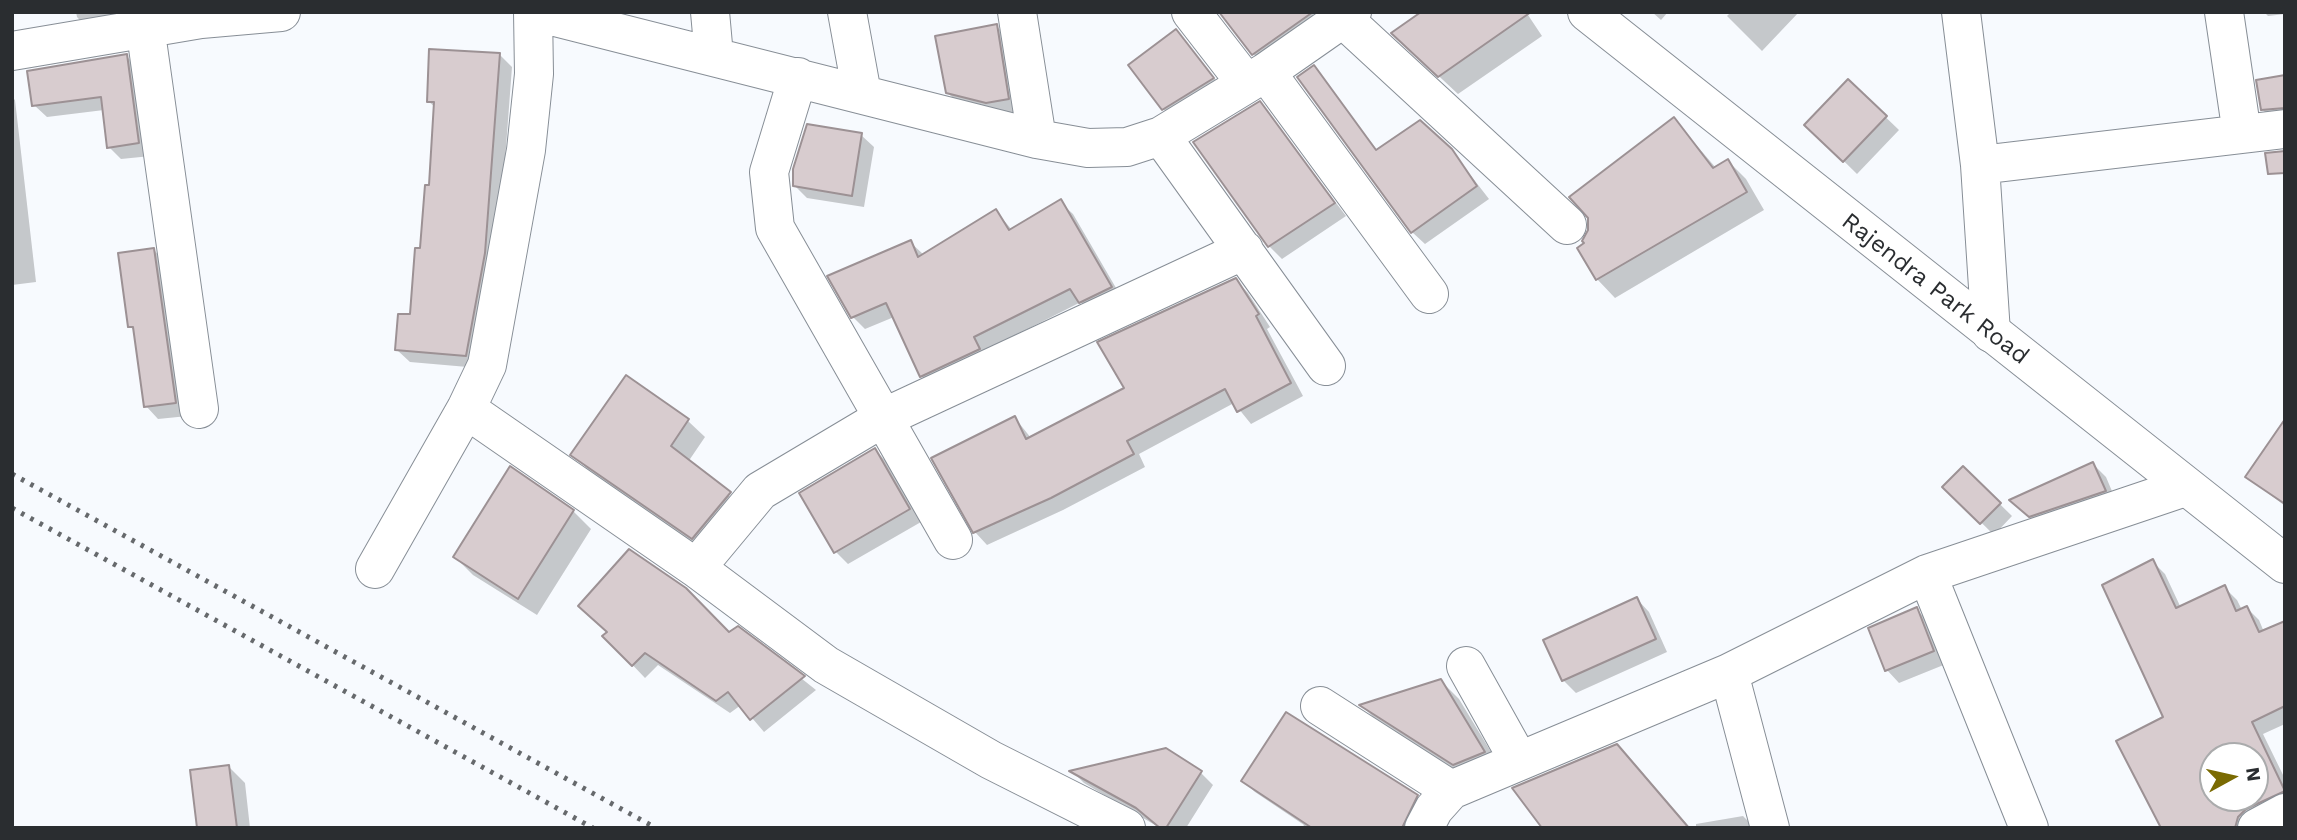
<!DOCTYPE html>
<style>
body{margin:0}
#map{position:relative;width:2297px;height:840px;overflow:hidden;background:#f7fafe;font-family:"Work Sans",sans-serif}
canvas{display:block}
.frame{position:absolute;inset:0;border:14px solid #2a2d30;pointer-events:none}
.north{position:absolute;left:2199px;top:742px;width:70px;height:70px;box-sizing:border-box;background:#fff;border:2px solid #aaabac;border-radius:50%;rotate:82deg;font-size:19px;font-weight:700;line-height:28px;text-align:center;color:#2a2d30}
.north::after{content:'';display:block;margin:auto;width:24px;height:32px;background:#7a6a02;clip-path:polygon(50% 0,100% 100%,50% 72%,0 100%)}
</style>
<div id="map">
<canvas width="2297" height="840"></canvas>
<div class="frame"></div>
<div class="north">N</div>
</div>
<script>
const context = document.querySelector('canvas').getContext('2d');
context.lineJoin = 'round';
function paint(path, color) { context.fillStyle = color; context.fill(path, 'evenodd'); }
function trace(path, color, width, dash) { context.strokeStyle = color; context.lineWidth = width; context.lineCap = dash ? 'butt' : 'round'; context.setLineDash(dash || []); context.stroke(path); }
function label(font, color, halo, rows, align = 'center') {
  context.font = font + ' "Work Sans",sans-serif'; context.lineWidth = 5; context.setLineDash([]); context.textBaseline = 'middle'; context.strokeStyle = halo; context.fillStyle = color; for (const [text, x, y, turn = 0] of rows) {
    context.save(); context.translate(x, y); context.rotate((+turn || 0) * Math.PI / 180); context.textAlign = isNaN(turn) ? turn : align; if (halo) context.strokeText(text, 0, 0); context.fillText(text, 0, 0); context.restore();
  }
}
paint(new Path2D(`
 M 76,12 L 139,12 L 89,30 L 77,17 Z
 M 1311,12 L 1324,26 L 1266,66 L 1253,54 Z
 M 1526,12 L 1542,36 L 1458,94 L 1412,51 Z
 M 1652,12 L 1668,12 L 1661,20 Z
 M 1731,12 L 1799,12 L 1762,51 L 1727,16 Z
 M 2264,12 L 2285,12 L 2285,14 L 2268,16 Z
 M 996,26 L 1009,38 L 1020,111 L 999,115 L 961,106 L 948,93 Z
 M 1176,31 L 1225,91 L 1176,121 L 1163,109 Z
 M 499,54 L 512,67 L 497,267 L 479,368 L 410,362 L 397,350 L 411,316 L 431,187 L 436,108 L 428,101 Z
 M 126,56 L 139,68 L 151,156 L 121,159 L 109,147 L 104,110 L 47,117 L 34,105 Z
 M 1313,68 L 1378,151 L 1451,150 L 1489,199 L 1425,244 L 1412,232 Z
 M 2285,77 L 2285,121 L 2275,122 L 2262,109 Z
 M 1848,81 L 1899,130 L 1857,174 L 1807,125 Z
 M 12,97 L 15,100 L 36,282 L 12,285 Z
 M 1260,103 L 1346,216 L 1282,259 L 1269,246 Z
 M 1674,119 L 1716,168 L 1728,161 L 1746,179 L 1764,210 L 1615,298 L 1597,279 L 1587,244 Z
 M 861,135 L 874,147 L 864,207 L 807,198 L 794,185 Z
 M 1060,202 L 1073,214 L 1123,300 L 1093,314 L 1081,302 L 986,350 L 934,388 L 921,376 L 894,317 L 865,329 L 853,317 L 910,242 L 924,255 L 996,211 L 1012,230 Z
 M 154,250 L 166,263 L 188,416 L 158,419 L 146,406 L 135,332 L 130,326 Z
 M 1236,280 L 1248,293 L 1270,327 L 1267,329 L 1303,396 L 1251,424 L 1234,403 L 1139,454 L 1145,467 L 1063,510 L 987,545 L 975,532 L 1015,418 L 1031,438 L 1127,389 Z
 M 626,377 L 688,421 L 705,437 L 688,462 L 746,510 L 709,554 L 589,471 L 573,454 Z
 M 875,450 L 888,463 L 921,522 L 848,564 L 836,552 Z
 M 2285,454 L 2285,506 L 2247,477 Z
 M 2093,464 L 2106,477 L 2117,503 L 2043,528 L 2024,513 Z
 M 1963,468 L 2012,516 L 1994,535 L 1945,487 Z
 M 573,511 L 591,529 L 537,615 L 473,575 L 455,557 Z
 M 2152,561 L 2165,574 L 2181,608 L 2225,588 L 2237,600 L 2242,610 L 2247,608 L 2259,620 L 2264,632 L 2285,623 L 2285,724 L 2263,734 L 2285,779 L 2285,807 L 2252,828 L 2163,828 L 2165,718 ZM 2213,756 L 2255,756 L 2255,798 L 2213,798 Z
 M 1637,599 L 1649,612 L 1667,652 L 1576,693 L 1563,680 L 1545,641 Z
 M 1916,609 L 1929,622 L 1946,664 L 1899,683 L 1887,670 L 1870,629 Z
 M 738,628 L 816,690 L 764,732 L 741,705 L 730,713 L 658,665 L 645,678 L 605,636 L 729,634 Z
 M 1441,681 L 1459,699 L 1502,770 L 1473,783 L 1379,723 L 1362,706 Z
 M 1617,746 L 1635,764 L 1690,828 L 1545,828 Z
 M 229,767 L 245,783 L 250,828 L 199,828 Z
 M 1073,772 L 1200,772 L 1213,785 L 1186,828 L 1160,828 L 1084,783 Z
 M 1243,781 L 1416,796 L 1428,807 L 1417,828 L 1302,828 L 1304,825 L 1255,792 Z
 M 1743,816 L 1755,828 L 1696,828 L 1696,824 Z`), '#0003');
const building = new Path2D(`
 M 1219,12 L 1313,12 L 1252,55 Z
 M 1421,12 L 1531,12 L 1438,77 L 1391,33 Z
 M 997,24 L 1009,99 L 986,103 L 946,93 L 935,36 Z
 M 1176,29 L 1214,78 L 1162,110 L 1128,65 Z
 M 429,49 L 500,53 L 485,253 L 466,356 L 395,350 L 398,314 L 410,314 L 415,248 L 420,248 L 425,185 L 429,185 L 434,102 L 427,102 Z
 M 127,54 L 139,143 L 107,148 L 101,97 L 32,106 L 27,71 Z
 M 1314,65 L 1376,150 L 1420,120 L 1452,149 L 1477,186 L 1411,233 L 1297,77 Z
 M 2285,75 L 2285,108 L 2261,110 L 2256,80 Z
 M 1848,79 L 1887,116 L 1843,162 L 1804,125 Z
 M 1260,101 L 1335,203 L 1268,247 L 1193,142 Z
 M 1674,117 L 1713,168 L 1728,159 L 1747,192 L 1596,280 L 1577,248 L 1584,243 L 1582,241 L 1588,230 L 1588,218 L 1569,197 Z
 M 807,124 L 862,133 L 852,196 L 793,186 L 793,169 Z
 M 2285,151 L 2285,173 L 2268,174 L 2265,153 Z
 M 1061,199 L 1112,287 L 1079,303 L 1070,289 L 974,337 L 980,349 L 920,377 L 886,303 L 851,318 L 827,276 L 911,240 L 918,257 L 996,209 L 1009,230 Z
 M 154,248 L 176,403 L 144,407 L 133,327 L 128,327 L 118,253 Z
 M 1236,278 L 1259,314 L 1256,316 L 1291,383 L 1237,412 L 1225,389 L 1127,441 L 1134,454 L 1051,498 L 973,533 L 931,458 L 1015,416 L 1026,439 L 1124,388 L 1097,342 Z
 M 626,375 L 689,419 L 671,446 L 731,492 L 692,539 L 570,455 Z
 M 2285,419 L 2285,504 L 2245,477 Z
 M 875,448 L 910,509 L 834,553 L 799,493 Z
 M 2093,462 L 2106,491 L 2029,517 L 2009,500 Z
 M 510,466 L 574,510 L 518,599 L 453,557 Z
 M 1963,466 L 2001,503 L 1980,524 L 1942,487 Z
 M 629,549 L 686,588 L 729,632 L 738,626 L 805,676 L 750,720 L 728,692 L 716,701 L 645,653 L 632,666 L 602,636 L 607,632 L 578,606 Z
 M 2153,559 L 2176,608 L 2225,585 L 2236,611 L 2247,606 L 2259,632 L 2285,621 L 2285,706 L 2252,722 L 2285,791 L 2246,809 L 2238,817 L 2235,828 L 2161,828 L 2116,741 L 2163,717 L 2102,585 ZM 2213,756 L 2255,756 L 2255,798 L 2213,798 Z
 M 1637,597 L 1656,639 L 1562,681 L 1543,640 Z
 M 1917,607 L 1934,651 L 1885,671 L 1868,628 Z
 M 1441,679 L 1485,752 L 1453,765 L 1359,705 Z
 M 1286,712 L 1418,795 L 1402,828 L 1312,828 L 1241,781 Z
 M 1617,744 L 1689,828 L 1542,828 L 1512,788 Z
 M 1166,748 L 1202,771 L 1166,828 L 1160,828 L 1136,808 L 1069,771 Z
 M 229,765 L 237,828 L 197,828 L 190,770 Z`);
paint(building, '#d8cccf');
trace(building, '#9c9194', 2);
const street = new Path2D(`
 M 143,12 L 199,409
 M 536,12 L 1037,139 L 1088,148 L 1127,147 L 1161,136 L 1266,72 L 1352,12
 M 710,12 L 714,56
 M 847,12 L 862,94
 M 1017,12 L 1037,139
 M 1191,12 L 1246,83
 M 1336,12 L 1567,225
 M 1961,12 L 1980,165 L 1991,333
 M 2224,12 L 2242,134
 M 12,51 L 201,19 L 281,12
 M 1266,72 L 1429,294
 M 798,77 L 769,172 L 775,228 L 953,540
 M 1161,136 L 1326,366
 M 1980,165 L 2285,129
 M 466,409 L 696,568 L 826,665 L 991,760 L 1126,828
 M 696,568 L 760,491 L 881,419 L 1244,250
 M 375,569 L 466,409 L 487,365 L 526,150 L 534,74 L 533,12
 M 1927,574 L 2029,828
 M 1466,666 L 1519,761
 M 1729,673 L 1770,828
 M 1320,706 L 1451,790
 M 1424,828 L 1434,809 L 1451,790 L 1729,673 L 1927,574 L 2185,487
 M 2257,828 L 2285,813`);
const secondary = new Path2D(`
 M 1587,12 L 2285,564`);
trace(street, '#878e96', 40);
trace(secondary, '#878e96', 40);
trace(street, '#fff', 38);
trace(secondary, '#fff', 38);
trace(new Path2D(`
 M 12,474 L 656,828
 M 12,508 L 593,828`), '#66696c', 5, [3.5, 7]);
label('24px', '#2a2d30', '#fff', [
 ["Rajendra Park Road",1935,289,38]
]);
</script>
